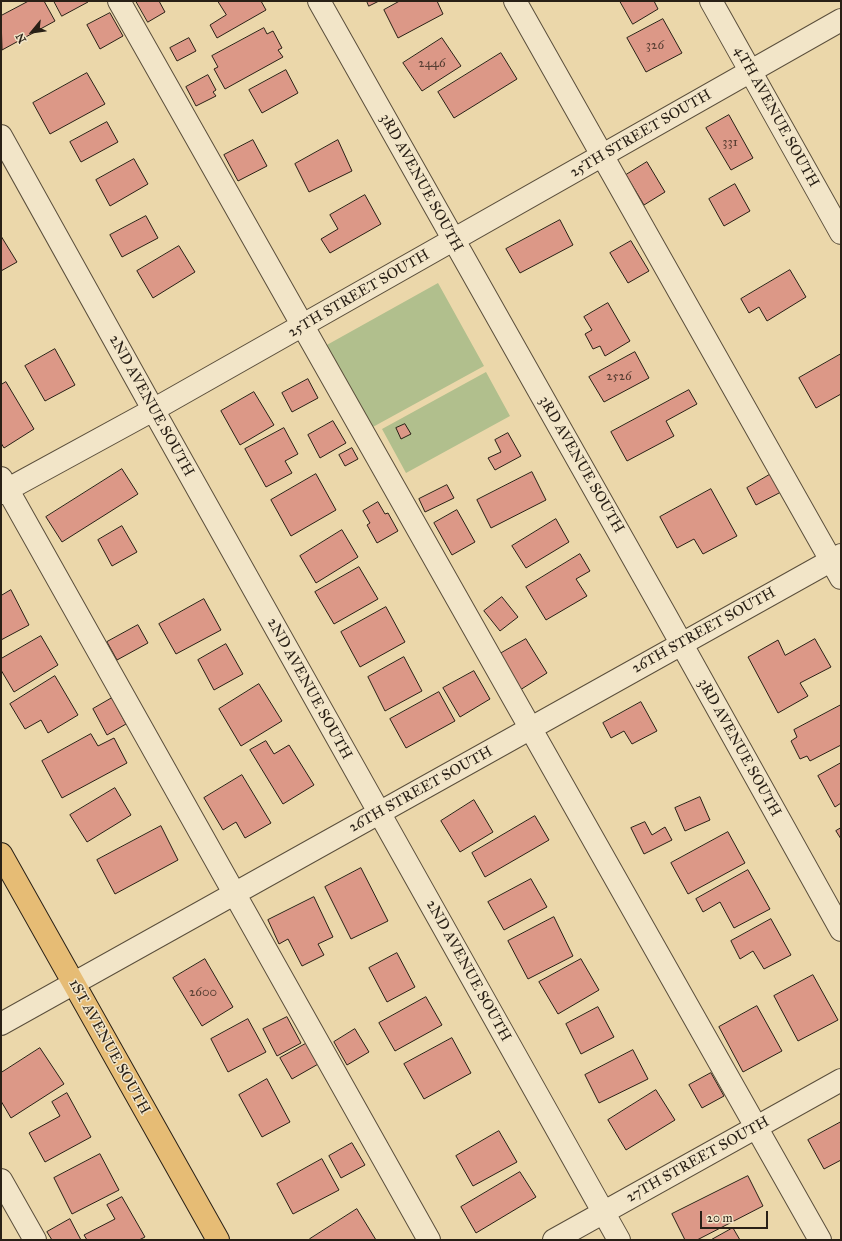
<!DOCTYPE html>
<style>
body{margin:0}
#map{position:relative;width:842px;height:1241px;overflow:hidden;background:#ebd7aa;font-family:"IM FELL Great Primer",serif}
canvas{display:block}
.frame{position:absolute;inset:0;border:2px solid #292016;pointer-events:none}
.north{position:absolute;left:12px;top:12px;width:40px;height:40px;-webkit-text-stroke:3px #f2e5c8;paint-order:stroke;rotate:241deg;font-size:11px;font-weight:700;line-height:16px;text-align:center;color:#292016}
.north::after{content:'';display:block;margin:auto;width:14px;height:18px;background:#292016;clip-path:polygon(50% 0,100% 100%,50% 72%,0 100%)}
.scale{position:absolute;left:700px;top:1211px;width:68px;height:18px;box-sizing:border-box;border:2px solid #292016;border-top:0;padding-left:5px;font-size:12px;line-height:14px;white-space:nowrap;color:#292016;-webkit-text-stroke:3px #f2e5c8;paint-order:stroke}
</style>
<div id="map">
<canvas width="842" height="1241"></canvas>
<div class="frame"></div>
<div class="north">N</div>
<div class="scale">20 m</div>
</div>
<script>
const context = document.querySelector('canvas').getContext('2d');
context.lineJoin = 'round';
function paint(path, color) { context.fillStyle = color; context.fill(path, 'evenodd'); }
function trace(path, color, width, dash) { context.strokeStyle = color; context.lineWidth = width; context.lineCap = dash ? 'butt' : 'round'; context.setLineDash(dash || []); context.stroke(path); }
function label(font, color, halo, rows, align = 'center') {
  context.font = font + ' "IM FELL Great Primer",serif'; context.lineWidth = 3; context.setLineDash([]); context.textBaseline = 'middle'; context.strokeStyle = halo; context.fillStyle = color; for (const [text, x, y, turn = 0] of rows) {
    context.save(); context.translate(x, y); context.rotate((+turn || 0) * Math.PI / 180); context.textAlign = isNaN(turn) ? turn : align; if (halo) context.strokeText(text, 0, 0); context.fillText(text, 0, 0); context.restore();
  }
}
paint(new Path2D(`
 M 438,283 L 484,366 L 371,428 L 325,346 Z
 M 486,372 L 510,416 L 406,473 L 382,429 Z`), '#b1bf8d');
const building = new Path2D(`
 M 29,1 L 44,1 L 55,21 L 2,50 L 1,16 Z
 M 54,1 L 87,1 L 88,2 L 62,16 Z
 M 136,1 L 159,1 L 165,12 L 148,22 Z
 M 218,1 L 261,1 L 266,10 L 217,38 L 210,25 L 226,15 Z
 M 367,1 L 379,1 L 369,6 Z
 M 400,1 L 437,1 L 443,14 L 398,38 L 384,10 Z
 M 620,1 L 654,1 L 658,9 L 633,24 Z
 M 110,13 L 123,36 L 100,49 L 87,25 Z
 M 663,19 L 682,53 L 646,72 L 627,38 Z
 M 264,28 L 267,34 L 273,31 L 282,48 L 278,50 L 283,57 L 225,89 L 214,69 L 218,67 L 212,56 Z
 M 189,38 L 196,51 L 177,61 L 170,48 Z
 M 442,38 L 461,66 L 422,91 L 403,63 Z
 M 501,53 L 517,79 L 454,118 L 438,92 Z
 M 286,70 L 298,93 L 262,113 L 249,90 Z
 M 87,73 L 105,104 L 50,134 L 33,103 Z
 M 208,75 L 216,90 L 213,92 L 216,96 L 196,106 L 186,87 Z
 M 729,115 L 753,158 L 731,170 L 706,128 Z
 M 107,122 L 118,142 L 81,162 L 70,142 Z
 M 253,140 L 267,166 L 238,181 L 224,155 Z
 M 338,140 L 352,171 L 309,192 L 295,164 Z
 M 134,159 L 148,184 L 110,206 L 96,180 Z
 M 647,162 L 665,192 L 644,205 L 626,175 Z
 M 735,184 L 750,211 L 724,226 L 709,199 Z
 M 365,195 L 381,224 L 330,253 L 321,239 L 338,229 L 330,215 Z
 M 146,216 L 158,238 L 122,257 L 110,235 Z
 M 560,220 L 573,245 L 520,273 L 506,249 Z
 M 1,236 L 17,262 L 1,271 Z
 M 631,241 L 649,271 L 628,283 L 610,253 Z
 M 179,246 L 195,272 L 153,298 L 137,271 Z
 M 790,270 L 806,297 L 767,321 L 759,307 L 749,313 L 741,299 Z
 M 608,303 L 630,341 L 605,356 L 600,346 L 593,349 L 585,334 L 592,330 L 584,317 Z
 M 55,349 L 75,385 L 45,401 L 25,366 Z
 M 635,352 L 649,378 L 604,402 L 589,377 Z
 M 841,354 L 841,394 L 816,408 L 799,378 Z
 M 308,379 L 318,398 L 292,412 L 282,393 Z
 M 6,382 L 34,429 L 4,448 L 1,443 L 1,385 Z
 M 689,390 L 697,404 L 666,421 L 674,436 L 627,461 L 611,432 Z
 M 254,392 L 274,425 L 240,445 L 221,411 Z
 M 333,421 L 346,443 L 320,458 L 308,435 Z
 M 405,424 L 411,434 L 401,439 L 396,428 Z
 M 284,428 L 298,454 L 285,461 L 292,473 L 266,487 L 245,449 Z
 M 508,433 L 521,456 L 495,470 L 488,458 L 501,452 L 495,440 Z
 M 352,448 L 358,459 L 345,466 L 339,455 Z
 M 122,469 L 138,494 L 62,542 L 46,517 Z
 M 532,472 L 546,500 L 491,528 L 477,500 Z
 M 316,474 L 336,510 L 291,536 L 271,500 Z
 M 771,474 L 781,492 L 756,505 L 747,488 Z
 M 447,485 L 454,498 L 425,512 L 419,499 Z
 M 711,489 L 737,536 L 703,554 L 694,539 L 677,548 L 660,517 Z
 M 378,502 L 385,514 L 388,513 L 398,531 L 377,543 L 367,525 L 370,523 L 363,511 Z
 M 457,510 L 475,542 L 452,555 L 434,523 Z
 M 556,519 L 569,542 L 526,568 L 512,546 Z
 M 122,526 L 137,552 L 112,566 L 98,540 Z
 M 342,530 L 358,557 L 316,583 L 300,556 Z
 M 580,554 L 590,571 L 576,579 L 587,596 L 546,620 L 526,587 Z
 M 359,567 L 378,599 L 334,624 L 315,592 Z
 M 11,590 L 29,625 L 1,640 L 1,596 Z
 M 502,597 L 518,617 L 500,631 L 484,611 Z
 M 204,599 L 221,630 L 176,654 L 159,624 Z
 M 386,607 L 405,642 L 360,667 L 341,632 Z
 M 138,625 L 148,643 L 117,660 L 107,642 Z
 M 41,636 L 58,665 L 14,692 L 1,670 L 1,659 Z
 M 526,639 L 547,673 L 520,690 L 498,655 Z
 M 815,639 L 831,667 L 800,683 L 808,696 L 778,713 L 748,657 L 778,640 L 785,655 Z
 M 226,644 L 243,674 L 214,690 L 198,660 Z
 M 404,657 L 422,691 L 385,711 L 368,677 Z
 M 474,671 L 490,699 L 460,717 L 443,688 Z
 M 55,676 L 78,715 L 48,733 L 41,720 L 25,729 L 10,704 Z
 M 259,684 L 282,721 L 241,746 L 219,709 Z
 M 439,692 L 455,721 L 406,748 L 390,719 Z
 M 112,698 L 126,724 L 107,735 L 93,709 Z
 M 641,702 L 657,731 L 632,744 L 624,731 L 611,738 L 603,723 Z
 M 841,705 L 841,745 L 810,761 L 807,756 L 800,759 L 791,741 L 797,737 L 794,730 Z
 M 91,734 L 98,746 L 114,738 L 127,763 L 62,798 L 42,761 Z
 M 266,741 L 274,754 L 289,745 L 314,785 L 283,804 L 250,750 Z
 M 841,763 L 841,803 L 835,807 L 818,776 Z
 M 242,775 L 271,823 L 245,838 L 236,822 L 223,830 L 204,798 Z
 M 115,788 L 131,815 L 87,842 L 70,815 Z
 M 700,797 L 710,820 L 685,831 L 675,808 Z
 M 474,800 L 493,832 L 460,852 L 441,821 Z
 M 535,816 L 549,840 L 485,877 L 472,853 Z
 M 645,822 L 652,835 L 665,827 L 672,840 L 644,854 L 631,828 Z
 M 161,826 L 178,860 L 115,894 L 97,860 Z
 M 841,828 L 841,839 L 836,831 Z
 M 728,832 L 745,863 L 688,894 L 671,863 Z
 M 361,868 L 388,921 L 351,939 L 325,887 Z
 M 748,870 L 770,909 L 734,928 L 720,902 L 703,912 L 696,899 Z
 M 531,879 L 547,907 L 504,930 L 488,902 Z
 M 314,897 L 333,937 L 318,944 L 324,955 L 302,966 L 288,939 L 279,944 L 268,920 Z
 M 554,917 L 573,956 L 528,979 L 508,941 Z
 M 771,919 L 791,955 L 764,969 L 753,951 L 740,959 L 731,941 Z
 M 397,953 L 415,987 L 387,1002 L 369,968 Z
 M 205,959 L 233,1007 L 202,1026 L 173,978 Z
 M 581,959 L 599,990 L 558,1014 L 539,982 Z
 M 813,975 L 838,1020 L 798,1041 L 774,996 Z
 M 426,997 L 442,1025 L 395,1051 L 379,1023 Z
 M 757,1006 L 782,1051 L 743,1072 L 719,1027 Z
 M 598,1007 L 614,1037 L 581,1054 L 566,1024 Z
 M 287,1017 L 301,1043 L 277,1056 L 263,1029 Z
 M 248,1019 L 266,1052 L 228,1072 L 211,1039 Z
 M 355,1029 L 369,1052 L 347,1065 L 334,1042 Z
 M 452,1038 L 471,1073 L 424,1099 L 404,1064 Z
 M 309,1042 L 320,1063 L 292,1079 L 280,1058 Z
 M 40,1048 L 64,1084 L 11,1118 L 1,1101 L 1,1073 Z
 M 633,1050 L 648,1079 L 599,1103 L 585,1075 Z
 M 711,1073 L 724,1096 L 702,1108 L 689,1085 Z
 M 267,1079 L 290,1122 L 262,1137 L 239,1095 Z
 M 656,1090 L 675,1120 L 626,1150 L 608,1120 Z
 M 67,1093 L 91,1137 L 45,1162 L 29,1133 L 60,1116 L 52,1102 Z
 M 841,1122 L 841,1160 L 824,1169 L 808,1140 Z
 M 499,1131 L 517,1162 L 473,1186 L 456,1156 Z
 M 352,1143 L 365,1165 L 341,1178 L 329,1156 Z
 M 100,1154 L 119,1190 L 72,1214 L 54,1178 Z
 M 322,1159 L 339,1190 L 293,1214 L 277,1184 Z
 M 520,1172 L 536,1197 L 476,1233 L 461,1207 Z
 M 748,1176 L 763,1206 L 697,1240 L 685,1240 L 672,1214 Z
 M 122,1197 L 145,1237 L 139,1240 L 87,1240 L 84,1235 L 115,1219 L 107,1205 Z
 M 357,1209 L 376,1240 L 311,1240 L 310,1239 Z
 M 70,1219 L 81,1240 L 52,1240 L 47,1232 Z
 M 733,1228 L 740,1240 L 711,1240 Z`);
paint(building, '#dc9887');
trace(building, '#292016', 1);
const minor = new Path2D(`
 M 119,1 L 820,1240
 M 319,1 L 666,616 L 841,930
 M 515,1 L 841,578
 M 711,1 L 841,233
 M 1,136 L 164,429 L 619,1240
 M 1,478 L 429,1240
 M 1,493 L 153,410 L 841,20
 M 1,1024 L 841,555
 M 1,1180 L 35,1240
 M 554,1240 L 841,1080`);
const major = new Path2D(`
 M 1,854 L 218,1240`);
trace(minor, '#5a4e3b', 24);
trace(major, '#292016', 24);
trace(minor, '#f2e5c8', 22);
trace(major, '#e6bc75', 22);
label('13px', '#563e32', null, [
 ["326",655,46],
 ["2446",432,64],
 ["331",730,143],
 ["2526",619,377],
 ["2600",203,993]
]);
label('15px', '#292016', '#f2e5c8', [
 ["4TH AVENUE SOUTH",776,117,61],
 ["25TH STREET SOUTH",641,134,-30],
 ["3RD AVENUE SOUTH",421,183,61],
 ["25TH STREET SOUTH",359,294,-30],
 ["2ND AVENUE SOUTH",151,406,61],
 ["3RD AVENUE SOUTH",581,465,60],
 ["26TH STREET SOUTH",704,631,-29],
 ["2ND AVENUE SOUTH",309,689,61],
 ["3RD AVENUE SOUTH",739,748,61],
 ["26TH STREET SOUTH",421,790,-29],
 ["2ND AVENUE SOUTH",468,971,61],
 ["1ST AVENUE SOUTH",109,1047,61],
 ["27TH STREET SOUTH",698,1160,-29]
]);
</script>
